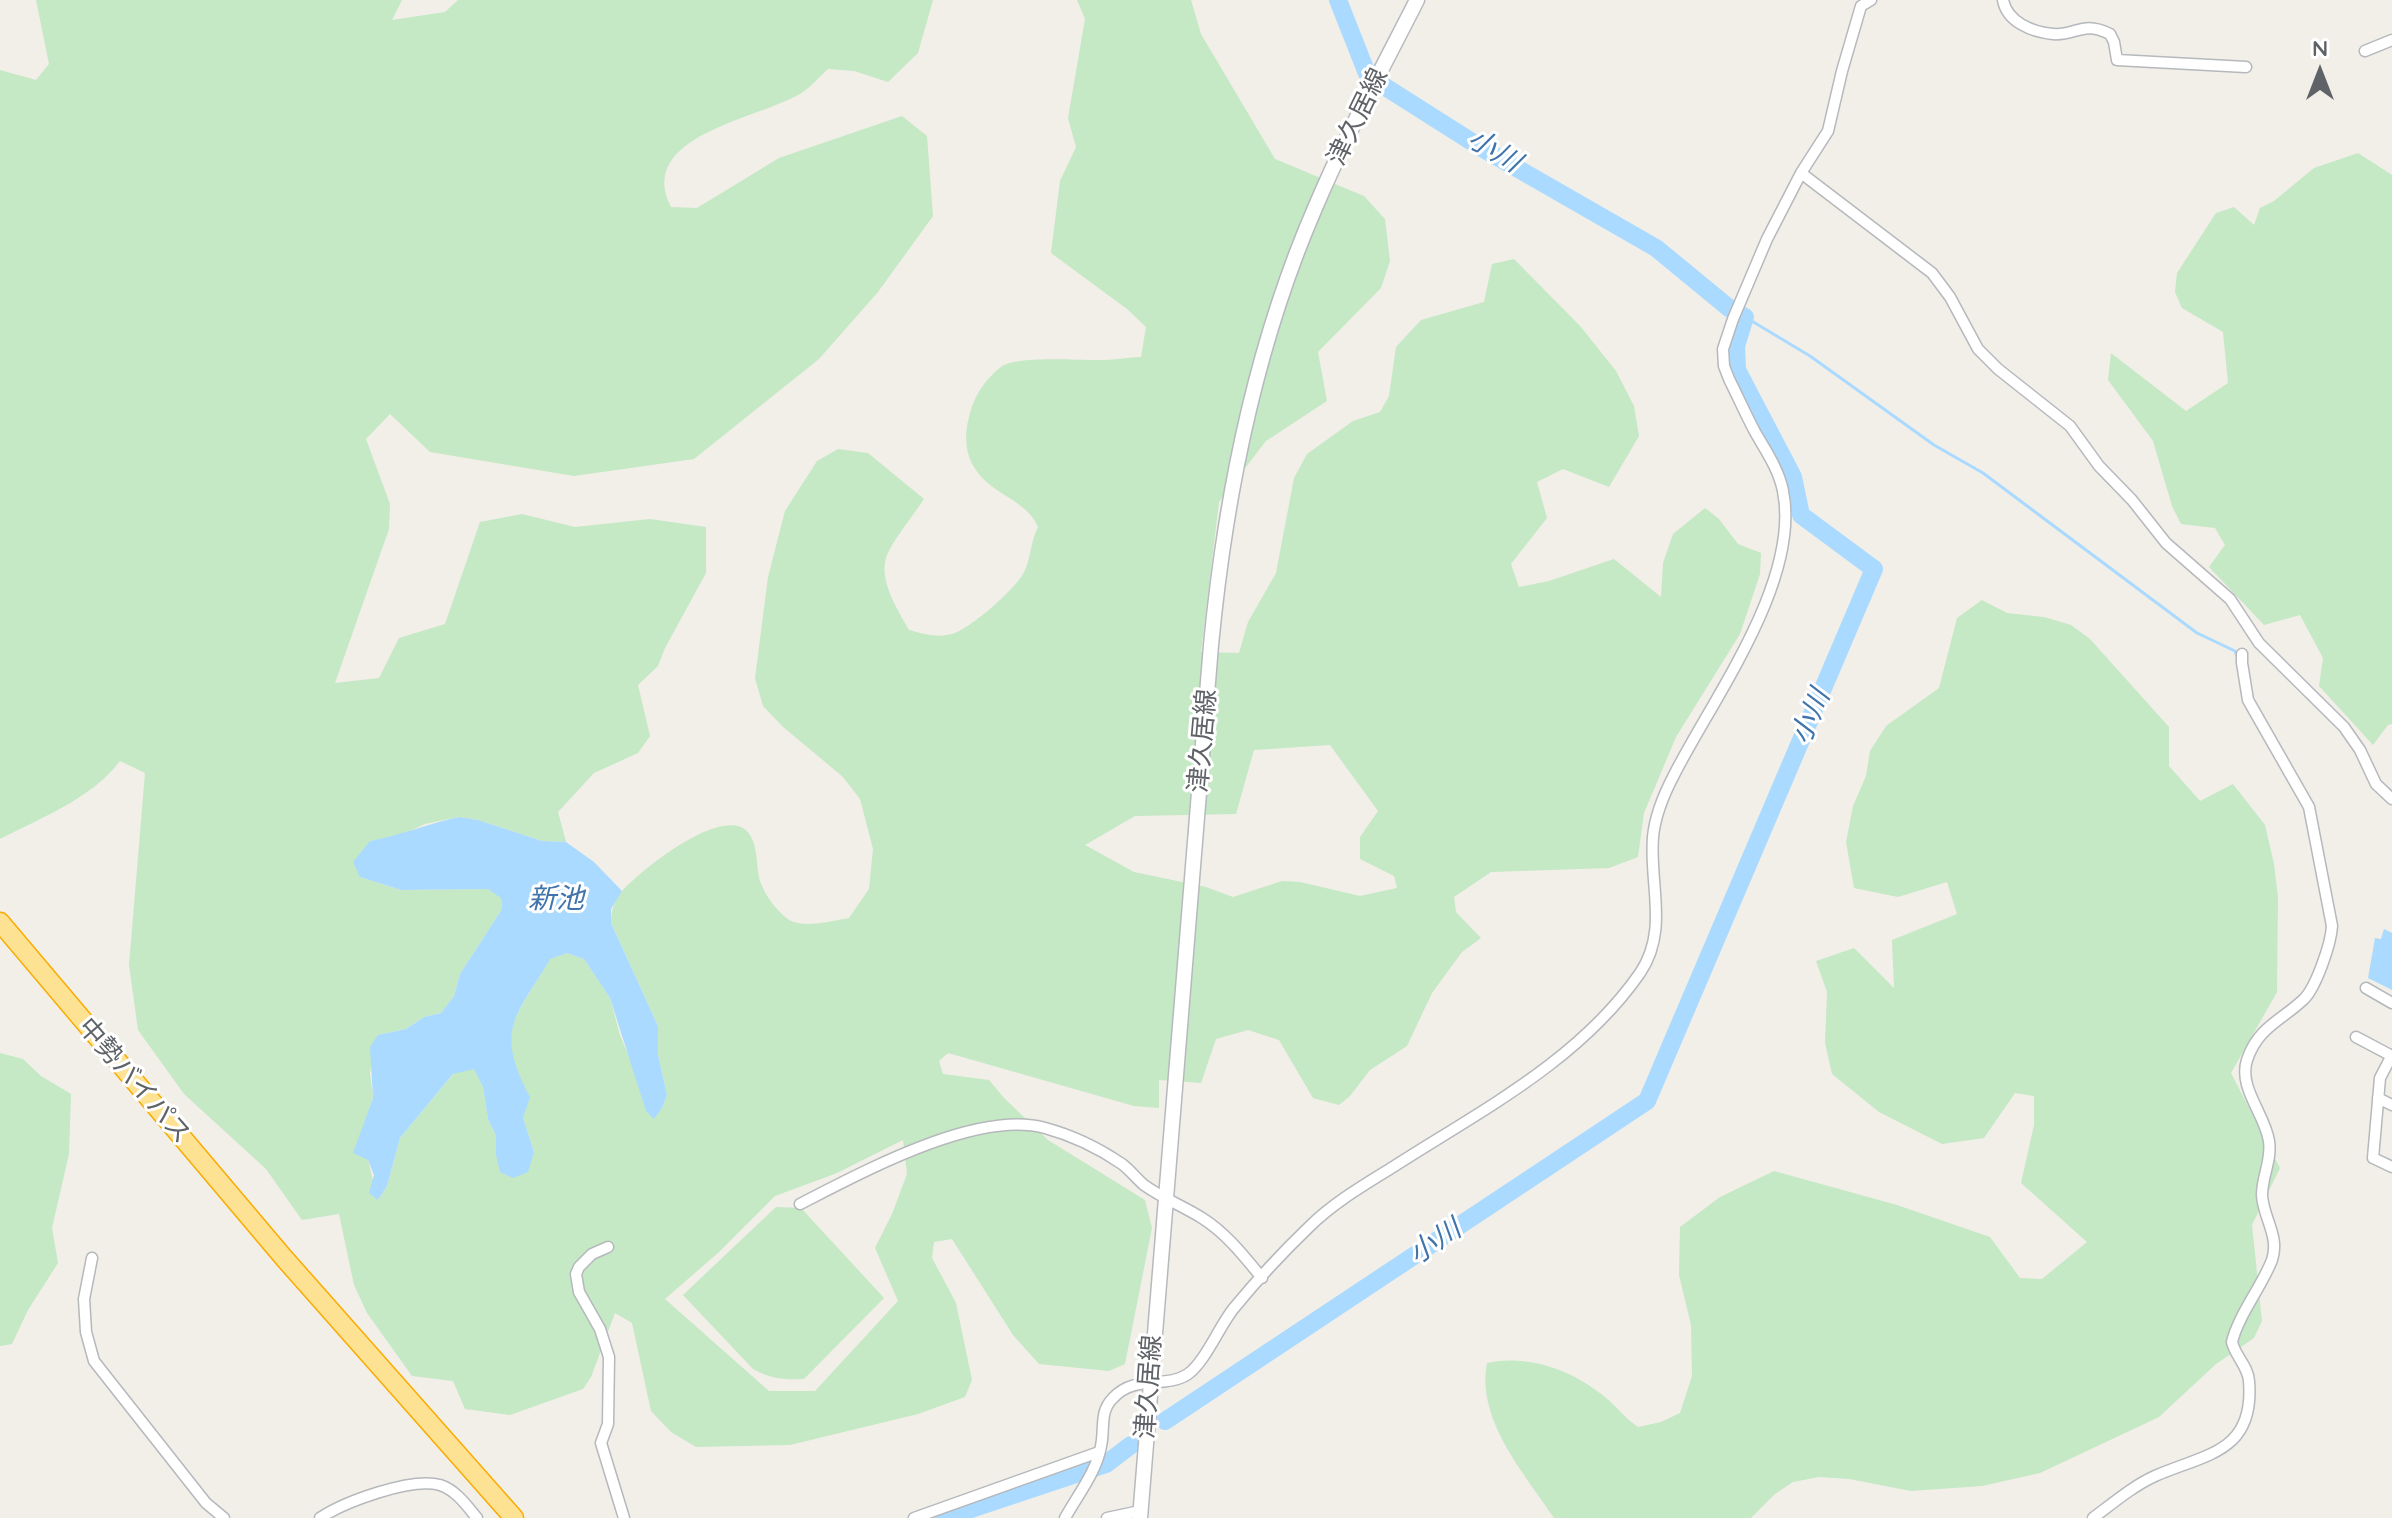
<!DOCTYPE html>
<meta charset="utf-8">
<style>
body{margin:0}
#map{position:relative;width:2392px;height:1518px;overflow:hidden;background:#f1efe8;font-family:Quicksand,sans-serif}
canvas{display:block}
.north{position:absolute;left:2280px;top:32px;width:80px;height:80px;-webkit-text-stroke:6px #fff;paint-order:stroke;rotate:0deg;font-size:22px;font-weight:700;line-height:32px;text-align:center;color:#5f6368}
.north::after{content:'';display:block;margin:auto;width:28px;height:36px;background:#5f6368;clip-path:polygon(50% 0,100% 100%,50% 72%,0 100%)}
</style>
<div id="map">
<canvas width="2392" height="1518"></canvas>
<div class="north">N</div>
</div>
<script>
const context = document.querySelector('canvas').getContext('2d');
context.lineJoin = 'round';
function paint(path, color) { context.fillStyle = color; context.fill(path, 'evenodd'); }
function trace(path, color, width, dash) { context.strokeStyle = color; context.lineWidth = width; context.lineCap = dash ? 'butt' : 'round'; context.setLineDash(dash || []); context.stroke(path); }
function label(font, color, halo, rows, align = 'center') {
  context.font = font + ' Quicksand,"Noto Sans JP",sans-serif'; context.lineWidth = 6; context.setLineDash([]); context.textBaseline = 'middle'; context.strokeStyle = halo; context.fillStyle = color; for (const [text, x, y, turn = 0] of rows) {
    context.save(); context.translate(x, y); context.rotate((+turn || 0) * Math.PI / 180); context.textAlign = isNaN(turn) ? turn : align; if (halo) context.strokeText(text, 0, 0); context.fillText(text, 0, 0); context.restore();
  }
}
paint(new Path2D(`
 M 36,0 L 402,0 L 392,20 L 445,12 L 458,0 L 933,0 L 918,53 L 888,82 L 854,71 L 828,69 C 819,77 810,88 800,94 C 757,119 635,136 671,207 L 697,208 L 779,158 L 902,116 L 927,136 L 933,216 L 878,292 L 819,359 L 694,459 L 574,476 L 430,452 L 390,414 L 366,439 L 390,504 L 389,529 L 335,683 L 379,678 L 399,638 L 445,624 L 480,522 L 522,514 L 575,527 L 650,519 L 706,527 L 706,573 L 665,648 L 658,666 L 638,685 L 650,736 L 638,753 L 594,773 L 558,812 L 566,842 L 542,841 L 478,820 L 459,817 L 425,824 L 401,835 L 370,841 L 360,877 L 401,890 L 488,889 L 501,897 L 502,909 L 460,974 L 454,996 L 441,1013 L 424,1017 L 406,1029 L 378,1035 L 370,1073 L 373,1097 L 366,1119 L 368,1160 L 378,1200 L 387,1186 L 400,1138 L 454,1073 L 475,1068 L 483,1087 L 488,1119 L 496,1136 L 496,1155 L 534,1152 L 523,1118 L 529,1097 C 493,1026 517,1020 549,959 L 567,953 L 584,959 L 610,998 L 620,1035 L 654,1118 L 662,1108 L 667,1095 L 658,1055 L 658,1026 L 611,923 C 611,910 614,900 623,890 C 644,868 707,818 738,826 C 760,832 755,865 760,881 C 765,895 773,906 784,916 C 787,918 790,921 794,922 C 810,927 832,921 849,918 L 869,889 L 873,849 L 860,799 L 843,777 L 782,726 L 763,706 L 755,678 L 768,577 L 785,511 L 817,461 L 838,449 L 868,453 L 924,499 C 915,513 890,544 886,558 C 879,582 898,610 909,630 C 924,634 936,638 952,634 C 970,629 1013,591 1023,574 C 1031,561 1030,542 1038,527 C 1027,500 991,494 976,470 C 965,455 964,435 969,417 C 973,398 984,380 1001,367 C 1018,355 1082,361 1104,360 C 1116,360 1128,357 1141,357 L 1146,327 L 1127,309 L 1051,253 L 1060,181 L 1076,147 L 1068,118 L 1085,19 L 1077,0 L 1191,0 L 1201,34 L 1275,159 L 1364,196 L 1385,219 L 1390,261 L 1381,288 L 1318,352 L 1327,401 L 1266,441 L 1219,502 L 1201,652 L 1239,653 L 1248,622 L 1276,573 L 1294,478 L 1307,454 L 1353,421 L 1380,412 L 1389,396 L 1396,347 L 1421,320 L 1484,302 L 1492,264 L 1514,259 L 1581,327 L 1616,371 L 1634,406 L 1639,436 L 1609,487 L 1563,469 L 1537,482 L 1547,518 L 1511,564 L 1519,587 L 1549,581 L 1614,559 L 1661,597 L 1663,563 L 1673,534 L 1705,508 L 1719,519 L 1738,544 L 1761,553 L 1760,574 L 1740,634 L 1676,737 L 1644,813 L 1638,857 L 1609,868 L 1491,872 L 1454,897 L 1456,912 L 1481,938 L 1462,952 L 1432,993 L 1407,1046 L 1370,1070 L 1350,1096 L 1339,1105 L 1313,1098 L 1279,1040 L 1248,1030 L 1216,1039 L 1201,1083 L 1159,1080 L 1159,1108 L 1134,1106 L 948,1053 L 939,1061 L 943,1074 L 989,1080 L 1004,1098 L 1048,1140 L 1145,1200 L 1152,1228 L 1125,1364 L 1109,1371 L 1039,1364 L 1013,1335 L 952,1239 L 934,1242 L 932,1258 L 956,1303 L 972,1380 L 965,1397 L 918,1414 L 790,1445 L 696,1447 L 671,1432 L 651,1411 L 632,1323 L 615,1313 L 591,1377 L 583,1389 L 510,1415 L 465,1409 L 453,1381 L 412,1376 L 367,1313 L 354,1285 L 339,1214 L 302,1220 L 266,1169 L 184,1094 L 138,1030 L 129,965 L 145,773 L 120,761 C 91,799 42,817 0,839 L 0,70 L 36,80 L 49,64 ZM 1330,745 L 1378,811 L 1360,837 L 1360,859 L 1394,876 L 1397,888 L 1360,896 L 1300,882 L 1282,881 L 1233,897 L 1206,887 L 1134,872 L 1085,845 L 1135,816 L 1236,814 L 1254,750 ZM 903,1140 L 907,1174 L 892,1214 L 875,1248 L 898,1301 L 815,1391 L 769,1391 L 665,1299 L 719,1252 L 775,1196 L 837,1173 Z
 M 2358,153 L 2392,175 L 2392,724 L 2388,725 L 2373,745 L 2319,686 L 2323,658 L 2300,615 L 2264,625 L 2209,567 L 2225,545 L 2215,528 L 2181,524 L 2172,506 L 2153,441 L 2108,380 L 2111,353 L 2186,411 L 2228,383 L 2223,332 L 2182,308 L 2175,292 L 2177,273 L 2216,213 L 2234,207 L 2254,225 L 2260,208 L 2274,201 L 2314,168 Z
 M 1982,600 L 2007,613 L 2044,617 L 2071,625 L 2090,639 L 2169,727 L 2169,766 L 2200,801 L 2233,784 L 2265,825 L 2274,864 L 2278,897 L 2277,992 L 2231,1073 L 2280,1168 L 2252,1225 L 2262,1321 L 2254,1338 L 2216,1364 L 2159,1417 L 2040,1473 L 1982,1486 L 1911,1491 L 1849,1479 L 1819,1477 L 1793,1482 L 1775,1494 L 1751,1518 L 1554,1518 C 1525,1474 1476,1420 1487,1363 C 1528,1354 1572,1370 1605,1397 C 1617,1407 1625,1418 1638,1427 L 1661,1422 L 1680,1413 L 1692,1376 L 1691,1325 L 1679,1275 L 1680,1227 L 1720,1197 L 1774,1171 L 1897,1205 L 1990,1237 L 2020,1278 L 2042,1279 L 2087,1242 L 2021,1183 L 2034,1125 L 2034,1096 L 2015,1093 L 1984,1138 L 1942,1144 L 1879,1112 L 1832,1074 L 1825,1043 L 1827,992 L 1816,961 L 1854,948 L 1894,988 L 1892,940 L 1957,914 L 1947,882 L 1898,897 L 1854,888 L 1846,842 L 1853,806 L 1866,776 L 1870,751 L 1886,726 L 1939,688 L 1957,618 Z
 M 0,1053 L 23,1059 L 41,1076 L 71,1094 L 69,1154 L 52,1228 L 58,1263 L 28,1310 L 12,1344 L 0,1346 Z
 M 776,1207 L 801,1208 L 884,1298 L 804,1379 C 784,1380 771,1379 753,1369 L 683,1295 Z`), '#c5e8c5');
paint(new Path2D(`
 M 459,817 L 478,820 L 542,841 L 566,842 L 594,862 L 622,891 L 611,909 L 611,923 L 658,1026 L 658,1055 L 667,1095 L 662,1108 L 654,1119 L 646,1111 L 610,998 L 584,959 L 567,953 L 550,959 C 516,1018 494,1028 530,1097 L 523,1118 L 534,1152 L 528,1172 L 513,1178 L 500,1172 L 496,1155 L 496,1136 L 488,1119 L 483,1087 L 474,1069 L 453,1074 L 400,1138 L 387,1186 L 378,1200 L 369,1193 L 374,1175 L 368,1160 L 353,1153 L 373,1098 L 370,1047 L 378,1035 L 406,1029 L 424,1017 L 441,1013 L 454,996 L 460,974 L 502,909 L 501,898 L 488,889 L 401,890 L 360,877 L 353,862 L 370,841 C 401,835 428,824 459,817 Z
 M 2384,929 L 2392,933 L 2392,990 L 2368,978 L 2375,938 L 2381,939 Z`), '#aadaff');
trace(new Path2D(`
 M 1745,317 L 1810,356 L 1934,445 L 1983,473 L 2197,633 L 2235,651 L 2238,659`), '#aadaff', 3);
trace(new Path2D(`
 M 1165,1421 L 1647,1101 L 1874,569 L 1801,515 L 1793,477 L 1737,370 L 1736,346 L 1745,317 L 1729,308 L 1656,248 L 1480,147 L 1368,76 L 1338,0
 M 944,1518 L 1106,1464 L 1131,1445`), '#aadaff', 18);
const street = new Path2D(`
 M 2003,0 C 2007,22 2032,32 2053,34 C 2076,36 2082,20 2110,34 L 2114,42 L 2117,60 L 2246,67
 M 2365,51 L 2392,40
 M 1801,173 L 1932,273 L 1950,297 L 1978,349 L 1998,369 L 2070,426 L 2099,466 L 2132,500 L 2166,543 L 2230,599 L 2259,643 L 2344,727 L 2360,750 L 2376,784 L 2392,799
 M 2366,988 L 2392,1003
 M 2356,1037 L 2392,1056
 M 2392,1055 L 2380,1078 L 2373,1158 L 2392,1167
 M 2378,1098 L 2392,1105
 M 800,1204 C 861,1173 977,1109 1045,1128 C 1071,1135 1100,1149 1122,1164 C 1130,1170 1136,1178 1144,1185 C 1162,1198 1183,1206 1202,1218 C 1226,1233 1244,1256 1262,1278
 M 608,1247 L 592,1254 L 579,1267 L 576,1274 L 579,1292 L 600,1329 L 609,1357 L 608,1424 L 601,1443 L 624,1518
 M 92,1258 L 84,1299 L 86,1332 L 94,1361 L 206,1503 L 224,1518
 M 320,1518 C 344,1502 411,1477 440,1485 C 456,1490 467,1506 477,1518
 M 914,1518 L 1099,1452
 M 1065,1518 C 1077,1496 1097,1471 1101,1446 C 1105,1428 1099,1412 1113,1398 C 1135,1374 1166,1389 1188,1374 C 1205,1362 1220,1325 1234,1308 C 1257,1280 1283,1252 1309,1227 C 1333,1203 1364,1185 1393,1167 C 1480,1111 1579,1061 1640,973 C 1669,930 1649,884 1653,837 C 1655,815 1664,794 1674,775 C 1713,698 1801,581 1783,491 C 1779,470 1766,451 1755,432 C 1746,415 1738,397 1729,379 L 1724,366 L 1723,349 L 1733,319 L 1767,239 L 1801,173 L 1828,131 L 1842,71 L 1861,6 L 1871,0
 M 1107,1518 L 1140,1511
 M 2093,1518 C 2113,1503 2133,1486 2155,1476 C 2205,1454 2255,1453 2249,1381 C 2248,1366 2235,1356 2232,1342 C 2238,1316 2262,1286 2272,1260 C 2280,1236 2263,1218 2262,1195 C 2262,1176 2272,1160 2269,1141 C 2265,1114 2238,1088 2247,1060 C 2258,1027 2281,1021 2304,999 C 2316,987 2331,944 2332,926 L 2309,807 L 2248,700 L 2242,663 L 2242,654`);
const secondary = new Path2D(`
 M 1140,1518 L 1211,645 C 1225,498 1256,344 1315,208 C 1345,137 1382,69 1417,0`);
const highway = new Path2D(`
 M 0,922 L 284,1258 L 514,1518`);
trace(street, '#b5b8bc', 13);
trace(secondary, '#b6babf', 17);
trace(highway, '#f9ab00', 21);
trace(street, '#fff', 10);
trace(secondary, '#fff', 14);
trace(highway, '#fde293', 18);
label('26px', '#5f6368', '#fff', [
 ["津久居線",1358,117,-64],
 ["津久居線",1203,741,-85],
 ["中勢バイパス",134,1081,49],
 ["津久居線",1149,1387,-86]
]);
label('italic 28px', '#4174aa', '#fff', [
 ["小川",1494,151,31],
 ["小川",1811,717,-67],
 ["新池",556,900],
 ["小川",1435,1242,-34]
]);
</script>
